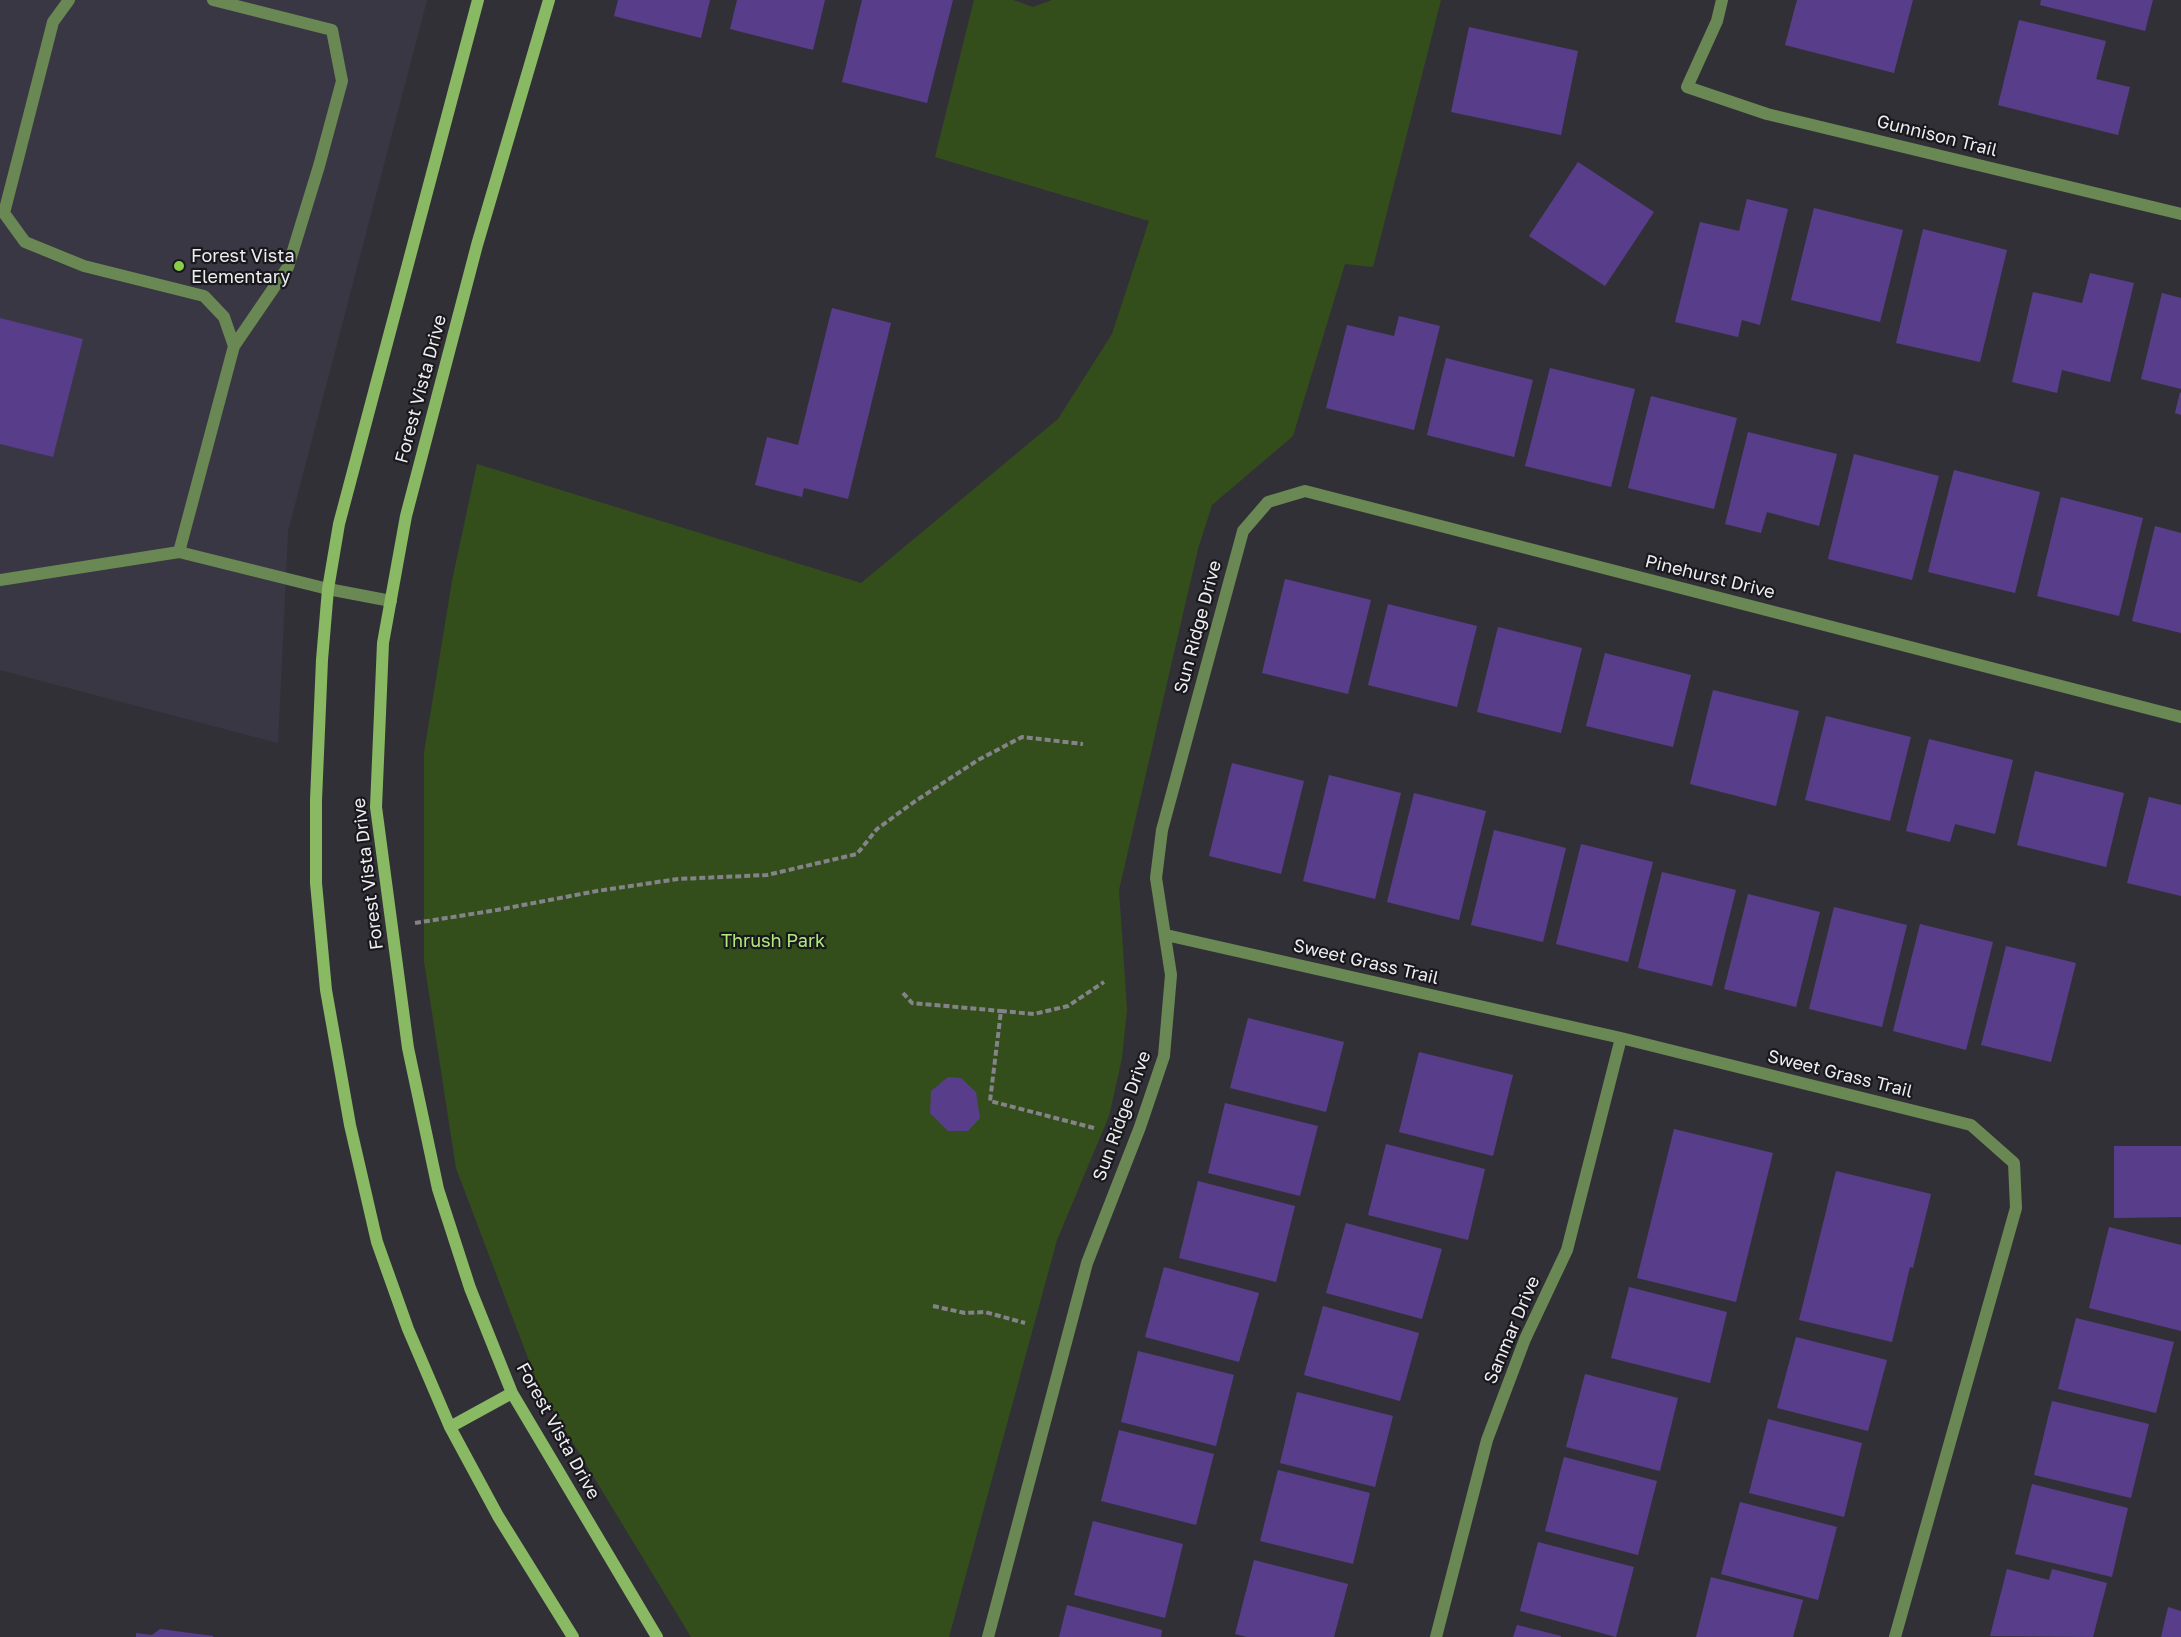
<!DOCTYPE html>
<style>
body{margin:0}
canvas{display:block;background:#323037}
</style>
<canvas width="2181" height="1637"></canvas>
<script>
const context = document.querySelector('canvas').getContext('2d');
context.lineJoin = 'round';
function paint(path, color) { context.fillStyle = color; context.fill(path, 'evenodd'); }
function trace(path, color, width, dash) { context.strokeStyle = color; context.lineWidth = width; context.lineCap = dash ? 'butt' : 'round'; context.setLineDash(dash || []); context.stroke(path); }
function label(font, color, halo, rows, align = 'center') {
  context.font = font + ' "Golos Text",sans-serif'; context.lineWidth = 4.5; context.setLineDash([]); context.textBaseline = 'middle'; context.strokeStyle = halo; context.fillStyle = color; for (const [text, x, y, turn = 0] of rows) {
    context.save(); context.translate(x, y); context.rotate((+turn || 0) * Math.PI / 180); context.textAlign = isNaN(turn) ? turn : align; if (halo) context.strokeText(text, 0, 0); context.fillText(text, 0, 0); context.restore();
  }
}
paint(new Path2D(`
 M 0,0 L 427,0 L 288,531 L 278,743 L 0,670 Z`), '#3a3744');
paint(new Path2D(`
 M 974,0 L 1013,0 L 1033,7 L 1052,0 L 1441,0 L 1373,267 L 1345,264 L 1293,436 L 1212,505 L 1198,549 L 1119,890 L 1127,1010 L 1122,1058 L 1109,1116 L 1057,1240 L 949,1637 L 691,1637 L 539,1387 L 456,1168 L 424,961 L 424,753 L 452,581 L 477,464 L 861,583 L 1058,419 L 1112,334 L 1149,221 L 935,157 Z`), '#334e1b');
paint(new Path2D(`
 M 618,0 L 710,0 L 701,38 L 614,16 Z
 M 737,0 L 825,0 L 813,50 L 730,29 Z
 M 862,0 L 953,0 L 927,103 L 842,82 Z
 M 1797,0 L 1913,0 L 1894,73 L 1785,45 Z
 M 2041,0 L 2153,0 L 2145,31 L 2040,5 Z
 M 2019,20 L 2106,41 L 2096,79 L 2130,87 L 2118,135 L 1998,105 Z
 M 1469,27 L 1578,51 L 1561,135 L 1451,112 Z
 M 1578,162 L 1654,212 L 1605,286 L 1529,236 Z
 M 1747,199 L 1788,209 L 1760,325 L 1742,320 L 1738,337 L 1675,322 L 1700,222 L 1739,231 Z
 M 1814,208 L 1903,230 L 1880,322 L 1791,300 Z
 M 1923,229 L 2007,250 L 1980,362 L 1896,343 Z
 M 2090,273 L 2134,283 L 2110,382 L 2062,370 L 2057,393 L 2012,382 L 2033,292 L 2082,303 Z
 M 2162,293 L 2181,298 L 2181,389 L 2141,379 Z
 M 832,308 L 891,323 L 848,499 L 804,488 L 802,497 L 755,485 L 767,437 L 798,445 Z
 M 1399,316 L 1440,326 L 1414,430 L 1326,408 L 1347,325 L 1394,336 Z
 M 0,318 L 83,339 L 53,457 L 0,444 Z
 M 1446,358 L 1533,380 L 1514,457 L 1427,435 Z
 M 1550,368 L 1635,389 L 1611,487 L 1525,466 Z
 M 2180,392 L 2181,393 L 2181,415 L 2175,413 Z
 M 1651,396 L 1737,418 L 1714,509 L 1628,488 Z
 M 1748,432 L 1837,454 L 1819,526 L 1767,512 L 1761,533 L 1725,524 Z
 M 1854,454 L 1939,476 L 1912,580 L 1828,559 Z
 M 1954,470 L 2040,492 L 2015,593 L 1928,572 Z
 M 2061,497 L 2143,518 L 2119,616 L 2037,596 Z
 M 2155,526 L 2181,533 L 2181,633 L 2132,621 Z
 M 1285,579 L 1371,600 L 1348,694 L 1262,673 Z
 M 1388,604 L 1477,626 L 1457,707 L 1368,685 Z
 M 1498,627 L 1582,648 L 1561,733 L 1477,712 Z
 M 1605,653 L 1691,675 L 1673,747 L 1586,726 Z
 M 1713,690 L 1799,711 L 1776,806 L 1690,784 Z
 M 1826,716 L 1911,737 L 1890,821 L 1805,800 Z
 M 1929,739 L 2013,760 L 1995,834 L 1955,824 L 1950,842 L 1906,831 Z
 M 1232,763 L 1304,781 L 1281,874 L 1209,856 Z
 M 2035,771 L 2124,793 L 2106,867 L 2017,845 Z
 M 1329,775 L 1401,793 L 1375,899 L 1303,881 Z
 M 1414,793 L 1486,811 L 1459,920 L 1387,902 Z
 M 2149,797 L 2181,805 L 2181,896 L 2127,883 Z
 M 1494,830 L 1566,848 L 1543,942 L 1471,925 Z
 M 1581,844 L 1653,862 L 1628,962 L 1556,944 Z
 M 1662,872 L 1736,890 L 1712,986 L 1638,968 Z
 M 1748,894 L 1820,912 L 1796,1007 L 1724,989 Z
 M 1834,907 L 1907,925 L 1882,1027 L 1809,1009 Z
 M 1920,924 L 1993,942 L 1966,1050 L 1893,1031 Z
 M 2006,946 L 2076,963 L 2051,1062 L 1981,1045 Z
 M 1248,1018 L 1344,1042 L 1326,1112 L 1230,1088 Z
 M 1419,1052 L 1513,1075 L 1493,1156 L 1399,1132 Z
 M 948,1077 L 961,1078 L 976,1092 L 980,1118 L 968,1131 L 948,1131 L 930,1113 L 931,1091 Z
 M 1225,1103 L 1318,1126 L 1300,1196 L 1208,1173 Z
 M 1674,1129 L 1773,1153 L 1736,1302 L 1637,1278 Z
 M 1386,1144 L 1485,1169 L 1468,1240 L 1368,1215 Z
 M 2114,1146 L 2181,1146 L 2181,1217 L 2114,1218 Z
 M 1836,1171 L 1931,1194 L 1913,1268 L 1910,1267 L 1892,1342 L 1799,1320 Z
 M 1198,1181 L 1295,1206 L 1276,1282 L 1179,1258 Z
 M 1346,1223 L 1442,1249 L 1422,1319 L 1326,1293 Z
 M 2109,1227 L 2181,1245 L 2181,1331 L 2089,1308 Z
 M 1164,1267 L 1259,1293 L 1239,1362 L 1145,1337 Z
 M 1629,1287 L 1727,1312 L 1710,1383 L 1611,1358 Z
 M 1323,1306 L 1419,1333 L 1400,1401 L 1304,1375 Z
 M 2076,1318 L 2174,1342 L 2156,1413 L 2058,1389 Z
 M 1796,1337 L 1887,1360 L 1868,1431 L 1777,1408 Z
 M 1138,1351 L 1234,1375 L 1216,1446 L 1121,1422 Z
 M 1585,1374 L 1678,1398 L 1660,1471 L 1566,1447 Z
 M 1297,1392 L 1393,1416 L 1375,1487 L 1280,1463 Z
 M 2052,1401 L 2149,1424 L 2131,1498 L 2034,1475 Z
 M 1768,1419 L 1862,1443 L 1844,1517 L 1749,1493 Z
 M 1119,1430 L 1214,1454 L 1196,1525 L 1101,1501 Z
 M 1564,1457 L 1657,1481 L 1638,1555 L 1545,1531 Z
 M 1278,1470 L 1370,1493 L 1353,1564 L 1260,1541 Z
 M 2032,1484 L 2128,1508 L 2112,1577 L 2015,1554 Z
 M 1740,1502 L 1837,1527 L 1818,1600 L 1721,1574 Z
 M 1093,1521 L 1183,1544 L 1165,1618 L 1074,1595 Z
 M 1538,1542 L 1634,1567 L 1616,1637 L 1520,1611 Z
 M 1254,1560 L 1348,1584 L 1334,1637 L 1247,1637 L 1235,1634 Z
 M 2007,1569 L 2049,1580 L 2052,1569 L 2107,1583 L 2093,1637 L 1990,1636 Z
 M 1711,1577 L 1803,1600 L 1793,1637 L 1696,1637 Z
 M 1067,1605 L 1162,1630 L 1161,1637 L 1059,1637 Z
 M 2168,1607 L 2181,1611 L 2181,1637 L 2161,1637 Z
 M 1517,1625 L 1561,1636 L 1561,1637 L 1513,1637 Z
 M 160,1629 L 213,1636 L 213,1637 L 136,1637 L 136,1633 L 152,1635 Z`), '#583d8b');
trace(new Path2D(`
 M 415,923 L 497,910 L 597,891 L 678,879 L 767,875 L 857,854 L 877,829 L 914,802 L 978,760 L 1022,737 L 1083,744
 M 903,993 L 912,1003 L 1001,1011
 M 1094,1128 L 990,1101 L 1001,1011 L 1034,1014 L 1068,1006 L 1104,982
 M 933,1306 L 965,1313 L 985,1312 L 1025,1323`), '#848389', 4, [6, 3]);
trace(new Path2D(`
 M 69,0 L 53,22 L 4,213 L 25,242 L 84,266 L 204,296 L 224,317 L 234,346
 M 213,0 L 332,30 L 342,81 L 319,166 L 288,267 L 234,346 L 179,552 L 328,589 L 391,601
 M 0,580 L 179,552`), '#6a8853', 12);
trace(new Path2D(`
 M 1722,0 L 1717,21 L 1687,87 L 1767,114 L 2181,214
 M 1166,935 L 1621,1038 L 1971,1125 L 2014,1163 L 2016,1208 L 1895,1637
 M 988,1637 L 1087,1263 L 1140,1127 L 1164,1056 L 1171,975 L 1156,878 L 1162,830 L 1243,531 L 1268,502 L 1305,491 L 2181,717
 M 1436,1637 L 1487,1440 L 1525,1339 L 1567,1250 L 1621,1038`), '#6a8853', 12);
trace(new Path2D(`
 M 478,0 L 339,524 L 328,589 L 322,660 L 316,800 L 316,883 L 326,990 L 350,1125 L 377,1242 L 408,1329 L 450,1427 L 498,1516 L 573,1637
 M 549,0 L 477,245 L 406,516 L 383,643 L 376,807 L 408,1048 L 438,1189 L 470,1288 L 512,1393 L 657,1637
 M 450,1427 L 512,1393`), '#89b963', 12);
for (const [x, y, r, color] of [
 [179,266,6,"#89ce48"]
]) { const dot = new Path2D(); dot.arc(x, y, r, 0, 2 * Math.PI); context.fillStyle = color; context.fill(dot); trace(dot, '#19181c', 2); }
label('18px', '#eeedf1', '#19181c', [
 ["Gunnison Trail",1937,136,14],
 ["Forest Vista Drive",421,389,-75],
 ["Pinehurst Drive",1710,577,14],
 ["Sun Ridge Drive",1198,627,-75],
 ["Forest Vista Drive",368,874,-97],
 ["Sweet Grass Trail",1366,962,13],
 ["Sweet Grass Trail",1840,1074,14],
 ["Sun Ridge Drive",1122,1116,-70],
 ["Sanmar Drive",1512,1330,-67],
 ["Forest Vista Drive",558,1431,61]
]);
label('18px', '#eeedf1', '#19181c', [
 ["Forest Vista",191,256],
 ["Elementary",191,277]
], 'left');
label('18px', '#aeeb7c', '#19181c', [
 ["Thrush Park",773,941]
]);
</script>
